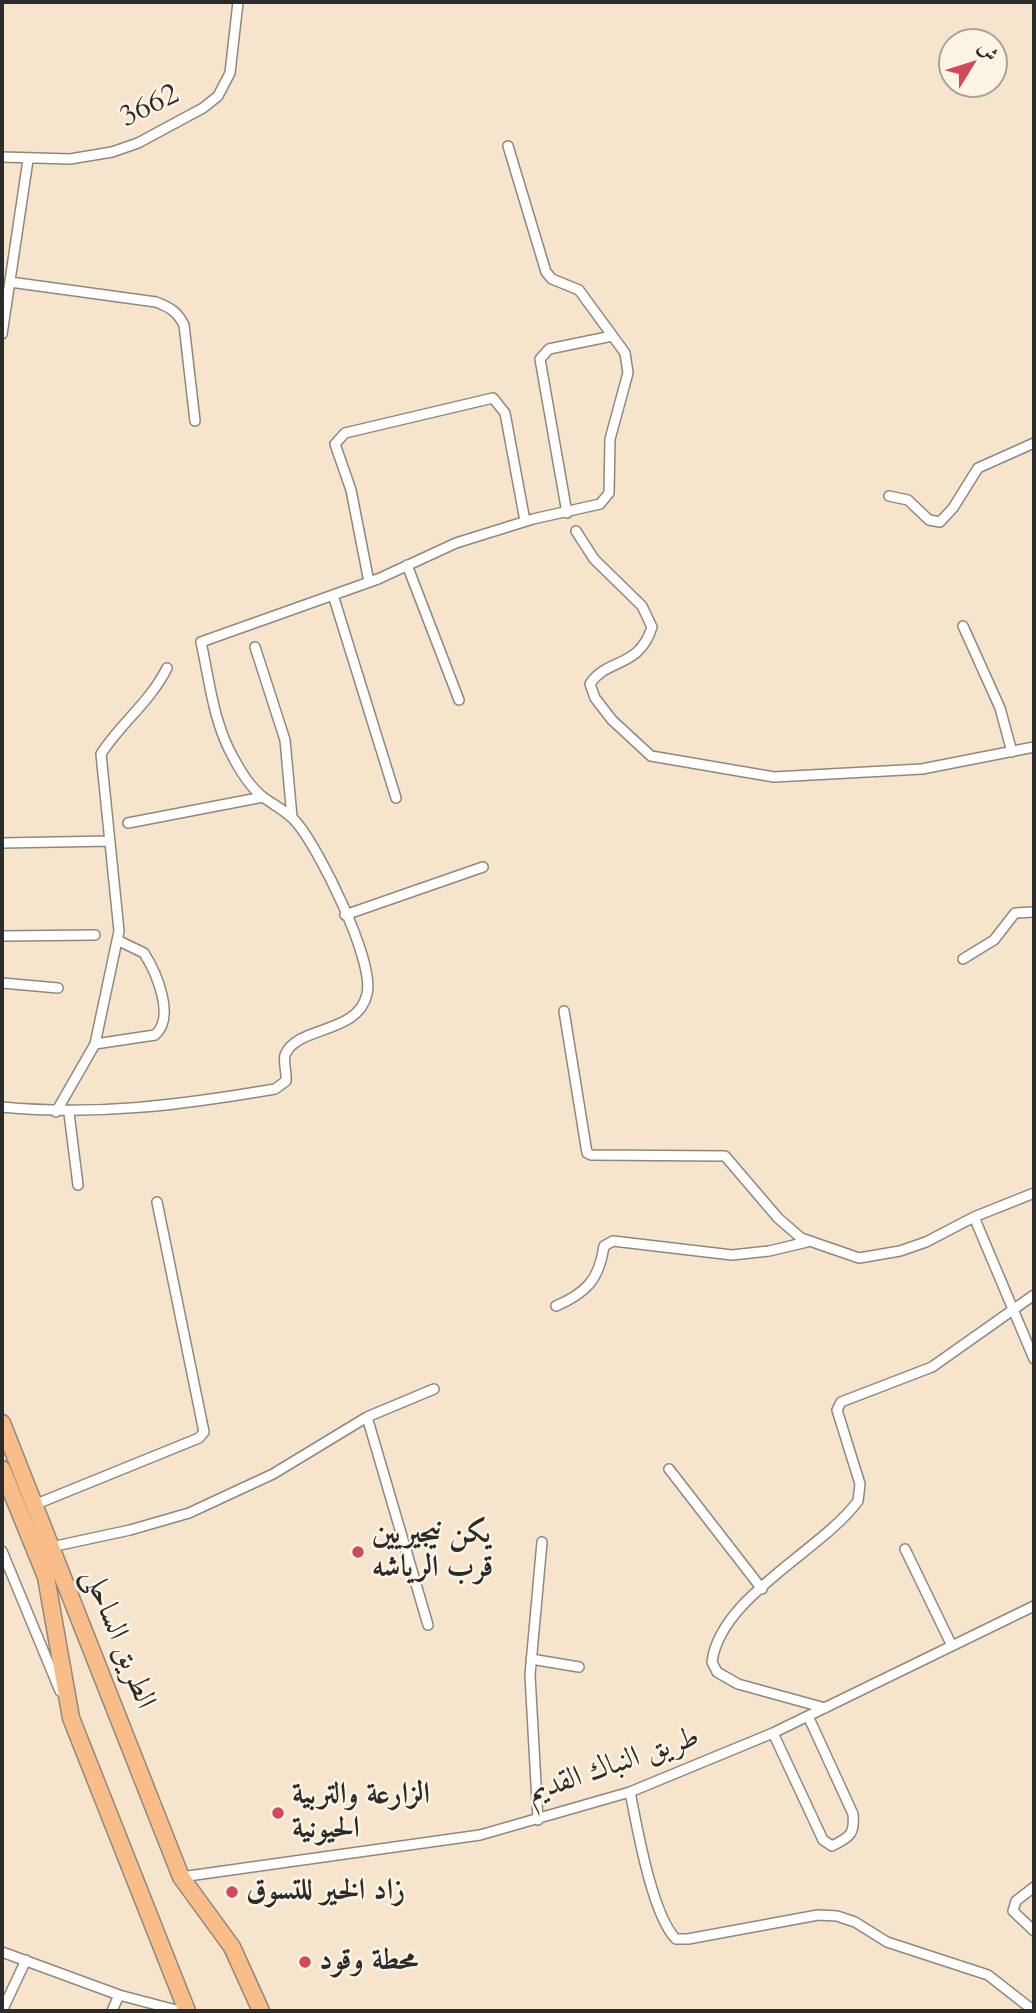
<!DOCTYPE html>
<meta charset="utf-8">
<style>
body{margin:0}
#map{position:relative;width:1036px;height:2013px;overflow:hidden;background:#f6e5cc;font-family:Cardo,Amiri,serif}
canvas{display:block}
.frame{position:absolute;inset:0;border:4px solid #2b2b2b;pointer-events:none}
.north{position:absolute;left:938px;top:28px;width:70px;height:70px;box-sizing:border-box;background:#fcf5e5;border:2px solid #a8a49b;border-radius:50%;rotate:52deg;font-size:19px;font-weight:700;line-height:28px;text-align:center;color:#2b2b2b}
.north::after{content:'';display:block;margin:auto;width:24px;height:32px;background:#d1495b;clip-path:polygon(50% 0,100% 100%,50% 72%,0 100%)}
</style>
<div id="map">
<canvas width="1036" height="2013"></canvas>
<div class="frame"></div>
<div class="north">ش</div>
</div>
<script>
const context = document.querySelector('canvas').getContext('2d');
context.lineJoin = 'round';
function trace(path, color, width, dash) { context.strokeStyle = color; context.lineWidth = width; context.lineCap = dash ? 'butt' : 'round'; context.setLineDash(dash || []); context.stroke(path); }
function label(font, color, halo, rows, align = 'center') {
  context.font = font + ' Cardo,Amiri,serif'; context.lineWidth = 5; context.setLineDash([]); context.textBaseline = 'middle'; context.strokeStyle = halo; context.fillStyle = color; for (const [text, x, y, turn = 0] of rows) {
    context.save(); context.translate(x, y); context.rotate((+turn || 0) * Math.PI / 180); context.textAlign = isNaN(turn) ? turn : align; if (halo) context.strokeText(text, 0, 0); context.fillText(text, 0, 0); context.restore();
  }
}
const street = new Path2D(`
 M 2,157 L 70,159 L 112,152 L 138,143 L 203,108 L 218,96 L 230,73 L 238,2
 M 10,282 L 156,302 C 169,307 177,311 184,325 L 195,421
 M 2,334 L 28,160
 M 889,496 L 908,500 L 929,520 L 940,522 L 953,508 L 978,468 L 1034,443
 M 567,513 L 540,359 L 549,349 L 612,336
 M 576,531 L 594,559 L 642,606 L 652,627 C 639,669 606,658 590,684 L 595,698 L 612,720 L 651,756 L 774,777 L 922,769 L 1034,747
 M 407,565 L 459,700
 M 369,582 L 351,490 L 335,444 L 345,433 L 493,398 L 505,413 L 525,521
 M 333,595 L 396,798
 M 963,626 L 1000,708 L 1012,752
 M 255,647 L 285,740 L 292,817
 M 128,823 L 263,797
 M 2,843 L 110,841
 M 345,915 L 483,867
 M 2,936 L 95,935
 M 963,959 L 994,940 L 1015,913 L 1034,912
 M 2,983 L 58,988
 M 564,1011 L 587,1153 L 591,1155 L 725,1156 L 778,1218 L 801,1238 L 859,1258 L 900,1251 L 926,1242 L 974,1217 L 1034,1193
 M 95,1044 L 155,1035 C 176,1017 156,972 144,953 L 117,940
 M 2,1107 C 97,1116 181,1105 275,1089 L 286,1081 C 287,1073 283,1062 285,1055 C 297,1025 358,1035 367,994 C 375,961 319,849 297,823 C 287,811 275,806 263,797 C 251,788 241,772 234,759 C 213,722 210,683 201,642 L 378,579 L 456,543 L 533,519 L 600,504 L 609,493 L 610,439 L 628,373 L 625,353 L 579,290 L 552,279 L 546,272 L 508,146
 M 56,1112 L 95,1044 L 119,931 L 101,754 C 121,723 150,702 167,668
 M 69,1113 L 78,1185
 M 974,1217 L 1034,1359
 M 556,1306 C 586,1293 599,1280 604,1246 L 613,1241 L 732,1255 L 769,1251 L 807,1242
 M 367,1417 L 428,1625
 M 669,1469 L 762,1589
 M 34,1505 L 199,1438 L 204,1432 L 157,1202
 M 51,1547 L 130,1530 L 189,1513 L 273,1474 L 367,1417 L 434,1389
 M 905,1549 L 952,1646
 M 2,1551 L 60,1691
 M 531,1659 L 579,1667
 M 825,1708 L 738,1684 L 717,1672 L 712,1662 C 720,1597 821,1551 858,1501 L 860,1484 L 837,1410 L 841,1402 L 932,1367 L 1034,1295
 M 773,1733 L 823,1840 L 832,1846 C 850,1837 855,1834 853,1814 L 808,1716
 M 630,1792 C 637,1827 652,1915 676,1939 L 688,1939 L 818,1915 L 837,1916 L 855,1922 L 887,1942 L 988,1975 L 1034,2011
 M 538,1820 L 530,1675 L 542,1542
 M 181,1877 L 480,1835 L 630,1792 L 773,1733 L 1034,1606
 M 1034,1887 L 1016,1901 L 1013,1911 L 1034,1931
 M 2,1952 L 119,1995 L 180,2011
 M 2,2011 L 26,1960
 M 112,2011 L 119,1995`);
const highway = new Path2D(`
 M 2,1423 L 181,1877 L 232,1947 L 261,2011
 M 2,1469 L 46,1577 L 71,1718 L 187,2011`);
trace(street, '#90887c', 12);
trace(highway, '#90887c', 19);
trace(street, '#fff', 9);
trace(highway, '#f8bd89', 16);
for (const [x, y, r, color] of [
 [358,1552,7,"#d1495b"],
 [278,1813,7,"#d1495b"],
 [232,1892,7,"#d1495b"],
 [305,1962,7,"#d1495b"]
]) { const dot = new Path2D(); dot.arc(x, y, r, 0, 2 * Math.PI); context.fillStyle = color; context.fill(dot); trace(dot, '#fcf5e5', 2.5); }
label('30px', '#2b2b2b', '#fcf5e5', [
 ["3662",150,107,-26],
 ["الطريق الساحلى",118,1639,68],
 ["طريق النباك القديم",614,1766,-19]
]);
label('bold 30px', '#2b2b2b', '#fcf5e5', [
 ["يكن نيجيريين",372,1535],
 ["قرب الرياشه",372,1569],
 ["الزارعة والتربية",292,1796],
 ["الحيونية",292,1830],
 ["زاد الخير للتسوق",246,1892],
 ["محطة وقود",319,1962]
], 'left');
</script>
